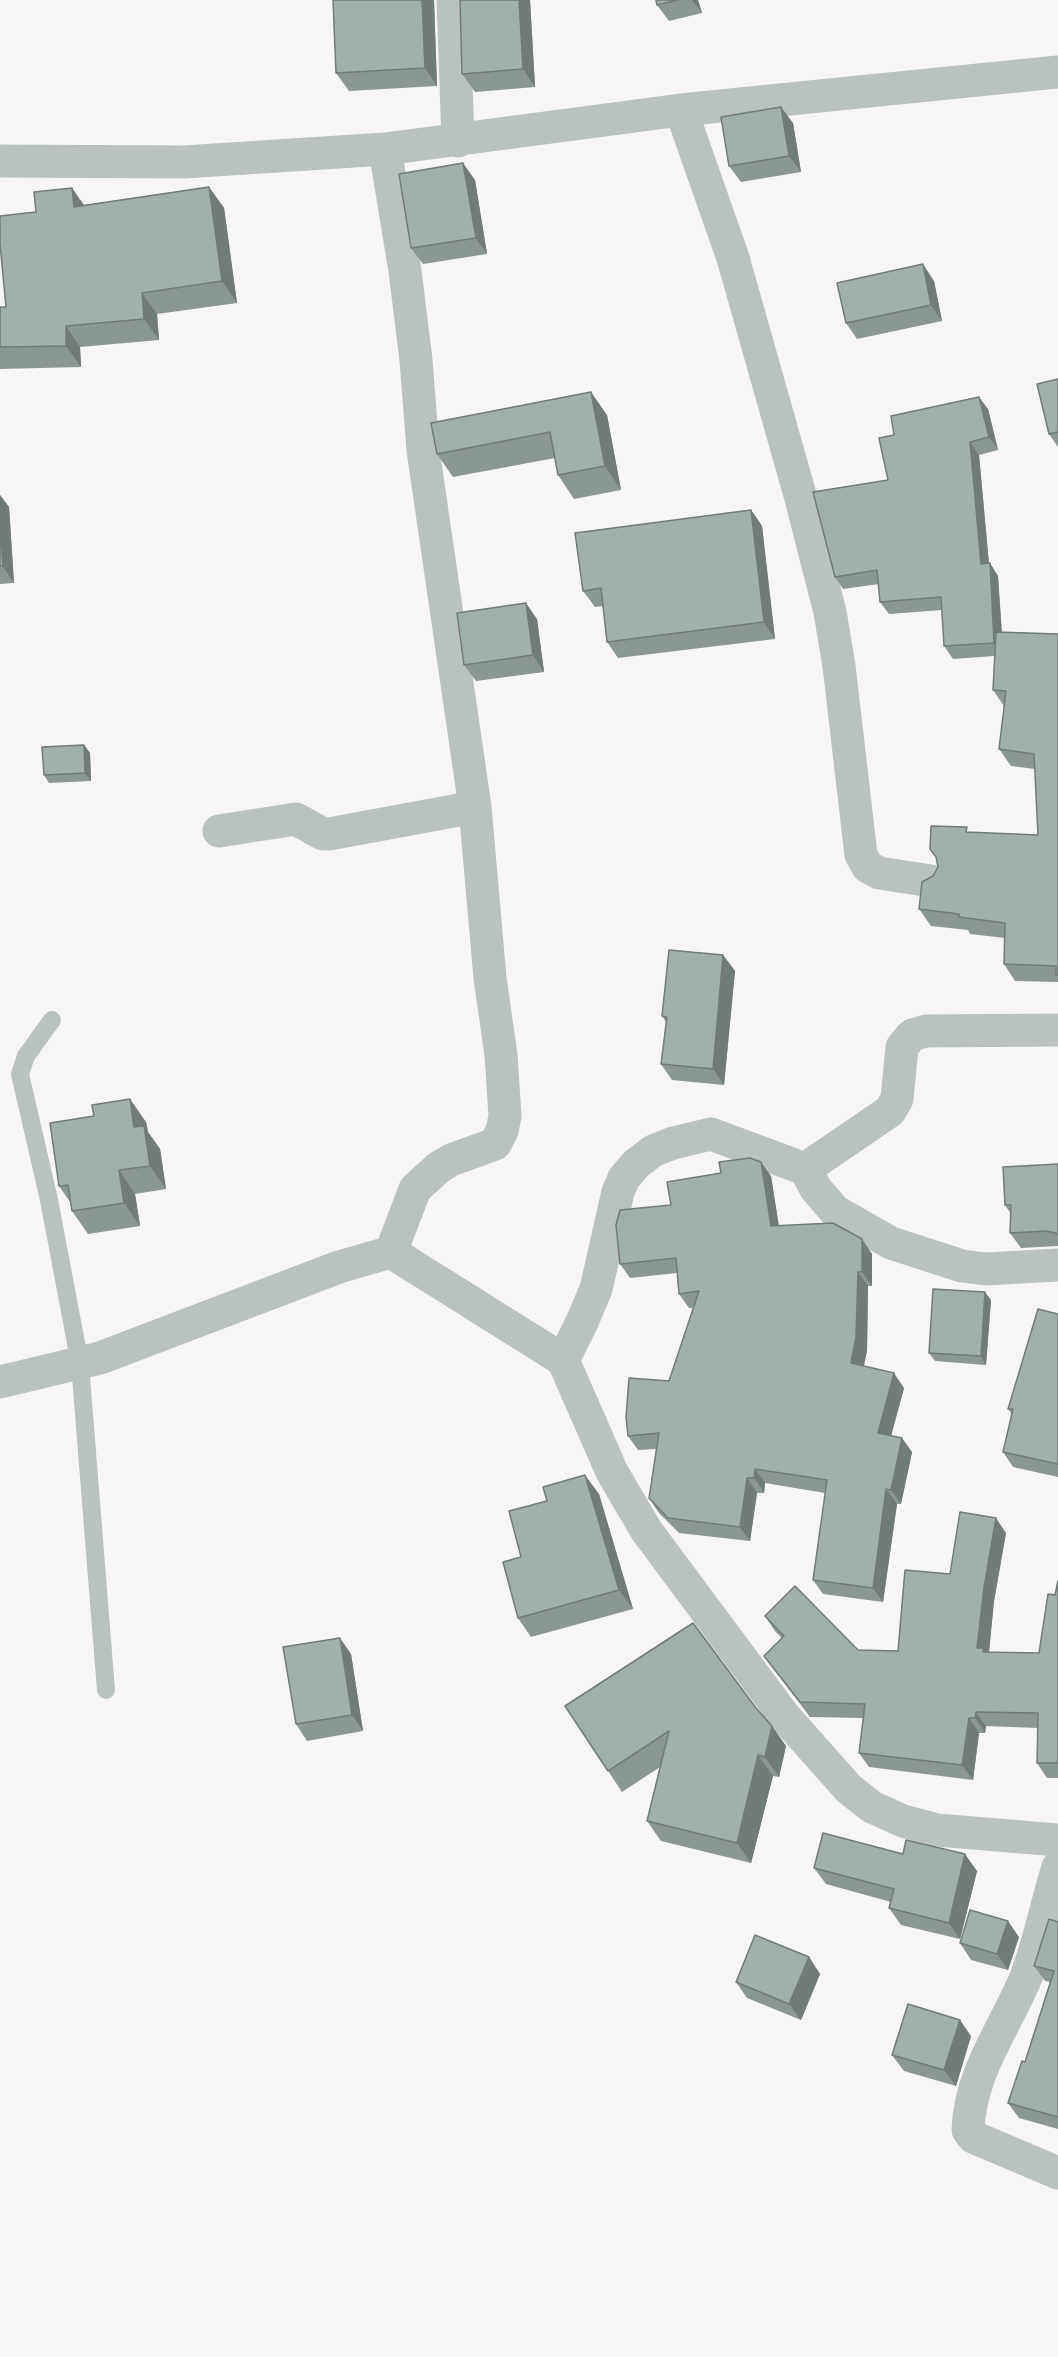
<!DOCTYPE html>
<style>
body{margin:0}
canvas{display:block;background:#f7f6f5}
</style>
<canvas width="1058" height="2357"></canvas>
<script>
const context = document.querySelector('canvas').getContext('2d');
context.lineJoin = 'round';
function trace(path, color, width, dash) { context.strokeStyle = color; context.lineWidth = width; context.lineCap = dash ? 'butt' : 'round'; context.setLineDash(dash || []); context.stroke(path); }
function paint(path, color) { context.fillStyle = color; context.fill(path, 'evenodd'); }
trace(new Path2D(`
 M 52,1020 L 26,1056 L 20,1074 L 49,1200 L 80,1364 L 106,1690`), '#bac2c0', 18);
trace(new Path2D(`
 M 453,0 L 458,141
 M 681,110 L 733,258 L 800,495 L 830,612 L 839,666 L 861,855 L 868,867 L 879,873 L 931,881
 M 385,149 L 405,271 L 416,360 L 423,450 L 475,807 L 490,978 L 501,1055 L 505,1116 L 502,1131 L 495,1144 L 451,1160 L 438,1168 L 415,1189 L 391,1252
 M 0,161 L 184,162 L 385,149 L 681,110 L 1058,72
 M 219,831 L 296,819 L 323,834 L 329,834 L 475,807
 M 805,1169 L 816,1189 L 835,1211 L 891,1243 L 962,1266 L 986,1269 L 1058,1265
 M 563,1360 L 582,1322 L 596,1289 L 618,1192 L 624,1178 L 636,1164 L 653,1151 L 673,1143 L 711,1134 L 805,1169 L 890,1111 L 897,1099 L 902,1047 L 912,1035 L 926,1031 L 1058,1030
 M 0,1382 L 100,1358 L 339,1267 L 391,1252 L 563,1360 L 612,1472 L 646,1530 L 785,1717 L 849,1789 L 872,1807 L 903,1821 L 937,1830 L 1058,1840
 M 1058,1867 C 1047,1902 1039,1943 1026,1977 C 1005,2028 970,2072 968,2130 L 973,2137 L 1058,2173`), '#bac2c0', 33);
paint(new Path2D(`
 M 434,0 L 437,86 L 349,91 L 336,73 Z
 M 530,0 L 535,87 L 475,92 L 462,74 Z
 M 656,0 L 698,0 L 702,13 L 669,21 L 657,5 Z
 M 793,123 L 801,172 L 741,182 L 729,166 Z
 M 475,180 L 487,254 L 423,264 L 411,248 Z
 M 209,187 L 224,208 L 237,303 L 157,314 L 159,340 L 80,347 L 81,367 L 0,369 L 0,307 L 6,307 L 36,212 L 72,188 L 84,205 Z
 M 934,281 L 942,321 L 857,339 L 846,323 Z
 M 1058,379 L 1058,447 L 1049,434 Z
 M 988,409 L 998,450 L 979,455 L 989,563 L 998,576 L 1002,632 L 1058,634 L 1058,982 L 1015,981 L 1004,964 L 1005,938 L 970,934 L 968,930 L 931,926 L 919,909 L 938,867 L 937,859 L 930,849 L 970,832 L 1038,835 L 1035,769 L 1011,766 L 999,749 L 1004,706 L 993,690 L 995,656 L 953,659 L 944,646 L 942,610 L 889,614 L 880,602 L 879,584 L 843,589 L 835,577 L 888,480 L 894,435 Z
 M 607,415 L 621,490 L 574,499 L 558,475 L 555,458 L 453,477 L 437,454 Z
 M 0,495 L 9,507 L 14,583 L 0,584 Z
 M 751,510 L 762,526 L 775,639 L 618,658 L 607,642 L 603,606 L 595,607 L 583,591 Z
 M 537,619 L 544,672 L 476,681 L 464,665 Z
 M 84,745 L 90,753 L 91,781 L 49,783 L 44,775 Z
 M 723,955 L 735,971 L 724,1085 L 672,1080 L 661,1064 L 666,1022 L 662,1016 Z
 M 146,1122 L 148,1132 L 160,1149 L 166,1189 L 135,1194 L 140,1226 L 88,1234 L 72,1211 L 70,1202 L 59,1186 Z
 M 1058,1164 L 1058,1246 L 1021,1248 L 1010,1233 L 1011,1214 L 1005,1205 Z
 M 771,1176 L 779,1226 L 862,1239 L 872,1254 L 872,1286 L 868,1286 L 867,1351 L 864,1366 L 904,1388 L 891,1436 L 912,1452 L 901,1504 L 897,1504 L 883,1602 L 823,1594 L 813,1580 L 825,1493 L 765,1483 L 764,1493 L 757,1493 L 750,1541 L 679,1533 L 659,1513 L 649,1498 L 656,1449 L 638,1450 L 628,1436 L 669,1381 L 694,1308 L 689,1308 L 679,1294 L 677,1273 L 630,1278 L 620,1264 L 671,1205 Z
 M 991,1300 L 986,1365 L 935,1361 L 929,1353 Z
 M 1058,1314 L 1058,1477 L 1013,1467 L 1003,1452 L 1012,1414 L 1008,1409 Z
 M 599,1494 L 633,1609 L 531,1637 L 518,1618 L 521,1557 Z
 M 1006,1533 L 994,1601 L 989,1652 L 1039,1653 L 1055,1595 L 1058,1581 L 1058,1778 L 1047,1778 L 1037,1763 L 1038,1728 L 986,1726 L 985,1733 L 979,1733 L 973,1780 L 869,1767 L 859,1753 L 863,1718 L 810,1717 L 764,1656 L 782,1638 L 775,1631 L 765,1616 L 858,1650 L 898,1651 L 950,1574 Z
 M 351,1654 L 363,1731 L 307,1741 L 296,1724 Z
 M 565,1706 L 756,1708 L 772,1726 L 786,1746 L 779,1777 L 773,1776 L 751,1863 L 661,1841 L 647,1821 L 660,1767 L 622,1792 Z
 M 903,1854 L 977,1871 L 960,1939 L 901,1925 L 889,1908 L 891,1902 L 826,1884 L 814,1868 Z
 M 1058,1922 L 1058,2129 L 1019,2118 L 1008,2103 L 1025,2062 L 1050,1982 L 1045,1981 L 1034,1966 Z
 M 1019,1937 L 1008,1970 L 971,1960 L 960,1943 Z
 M 809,1957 L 820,1974 L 801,2020 L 747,1998 L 736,1982 Z
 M 971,2036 L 956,2086 L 904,2071 L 892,2055 Z`), '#8b9794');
paint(new Path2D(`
 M 422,0 L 434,0 L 437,86 L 425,68 Z
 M 519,0 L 530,0 L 535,87 L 523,69 Z
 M 692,0 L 698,0 L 702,13 Z
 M 781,107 L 793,123 L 801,172 L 789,156 Z
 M 463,163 L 475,180 L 487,254 L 476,238 Z
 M 209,187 L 224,208 L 237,303 L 222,281 Z
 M 72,188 L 87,210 L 74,207 Z
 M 923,264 L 934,281 L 942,321 L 931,305 Z
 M 142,293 L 157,314 L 159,340 L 144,319 Z
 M 66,326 L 80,347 L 81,367 L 66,346 Z
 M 591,392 L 607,415 L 621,490 L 605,466 Z
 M 979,397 L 988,409 L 998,450 L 989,437 Z
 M 970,442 L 979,455 L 990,576 L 981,564 Z
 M 0,495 L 9,507 L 14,583 L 3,566 L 0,526 Z
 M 751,510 L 762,526 L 775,639 L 764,622 Z
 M 990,563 L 998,576 L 1003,656 L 994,643 Z
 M 526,603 L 537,619 L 544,672 L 533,655 Z
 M 84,745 L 90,753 L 91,781 L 85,773 Z
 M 723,955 L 735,971 L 724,1085 L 713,1069 Z
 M 130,1099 L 146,1122 L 148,1132 L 160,1149 L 166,1189 L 150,1166 L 134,1127 Z
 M 761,1162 L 771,1176 L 781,1241 L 771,1226 Z
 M 119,1170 L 135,1194 L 140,1226 L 124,1203 Z
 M 862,1239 L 872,1254 L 872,1286 L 862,1272 Z
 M 858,1272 L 868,1286 L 867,1351 L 861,1378 L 851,1363 Z
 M 985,1292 L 991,1300 L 986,1365 L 981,1356 Z
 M 894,1373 L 904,1388 L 888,1447 L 878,1433 Z
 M 902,1438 L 912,1452 L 901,1504 L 891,1490 Z
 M 755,1469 L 765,1483 L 764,1493 L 754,1478 Z
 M 585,1475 L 599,1494 L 633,1609 L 619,1590 Z
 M 747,1478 L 757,1493 L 750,1541 L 740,1527 Z
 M 886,1489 L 897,1504 L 883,1602 L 873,1588 Z
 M 996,1518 L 1006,1533 L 994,1601 L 988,1662 L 977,1648 L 984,1587 Z
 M 340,1638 L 351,1654 L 363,1731 L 352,1715 Z
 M 976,1712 L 986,1726 L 985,1733 L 975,1718 Z
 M 969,1718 L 979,1733 L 973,1780 L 962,1765 Z
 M 772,1726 L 786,1746 L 779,1777 L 765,1757 Z
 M 758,1755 L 773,1776 L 751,1863 L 737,1843 Z
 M 965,1854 L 977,1871 L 960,1939 L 949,1923 Z
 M 1008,1921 L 1019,1937 L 1008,1970 L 997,1954 Z
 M 809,1957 L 820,1974 L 801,2020 L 789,2004 Z
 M 960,2020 L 971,2036 L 956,2086 L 944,2070 Z`), '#717b78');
const building = new Path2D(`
 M 333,0 L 422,0 L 425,68 L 336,73 Z
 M 460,0 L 519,0 L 523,69 L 462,74 Z
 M 656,0 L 678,0 L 657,5 Z
 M 781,107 L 789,156 L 729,166 L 721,117 Z
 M 463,163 L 476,238 L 411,248 L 399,174 Z
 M 209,187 L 222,281 L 142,293 L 144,319 L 66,326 L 66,346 L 0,347 L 0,307 L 6,307 L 0,244 L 0,216 L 36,212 L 34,192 L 72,188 L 74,207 Z
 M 923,264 L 931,305 L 846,323 L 837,283 Z
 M 1058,379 L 1058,432 L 1049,434 L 1037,384 Z
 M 591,392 L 605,466 L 558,475 L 550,432 L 437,454 L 431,423 Z
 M 979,397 L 989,437 L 970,442 L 981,564 L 990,563 L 994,643 L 944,646 L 941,597 L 880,602 L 877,570 L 835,577 L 813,492 L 888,480 L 879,438 L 894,435 L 891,416 Z
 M 751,510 L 764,622 L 607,642 L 601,588 L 583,591 L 575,533 Z
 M 0,526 L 3,566 L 0,566 Z
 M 526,603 L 533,655 L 464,665 L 457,613 Z
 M 996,632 L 1058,634 L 1058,975 L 1056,975 L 1056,966 L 1004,964 L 1005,923 L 959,917 L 959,914 L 919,909 L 922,882 L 933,876 L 938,867 L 936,857 L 930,849 L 931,826 L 967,827 L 966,832 L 1038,835 L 1034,754 L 999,749 L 1006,691 L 993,690 Z
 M 84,745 L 85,773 L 44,775 L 42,747 Z
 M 669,950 L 723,955 L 713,1069 L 661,1064 L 667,1017 L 662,1016 Z
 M 130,1099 L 134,1127 L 144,1126 L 150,1166 L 119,1170 L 124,1203 L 72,1211 L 68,1185 L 59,1186 L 50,1123 L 94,1116 L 92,1105 Z
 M 750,1158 L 761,1162 L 771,1226 L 833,1223 L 862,1239 L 862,1272 L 858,1272 L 856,1337 L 851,1363 L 894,1373 L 878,1433 L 902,1438 L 891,1490 L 886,1489 L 873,1588 L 813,1580 L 827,1480 L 755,1469 L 754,1478 L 747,1478 L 740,1527 L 668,1518 L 649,1498 L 659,1433 L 628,1436 L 626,1417 L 629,1378 L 669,1381 L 699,1291 L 679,1294 L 676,1258 L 620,1264 L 616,1225 L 620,1210 L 671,1205 L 667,1182 L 721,1173 L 719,1162 Z
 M 1058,1164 L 1058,1235 L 1055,1233 L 1046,1231 L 1010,1233 L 1011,1205 L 1005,1205 L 1003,1167 Z
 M 933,1289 L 985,1292 L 981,1356 L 929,1353 Z
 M 1038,1309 L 1058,1314 L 1058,1464 L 1003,1452 L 1013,1409 L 1008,1409 Z
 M 585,1475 L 619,1590 L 518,1618 L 503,1562 L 521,1557 L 509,1511 L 547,1501 L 543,1487 Z
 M 960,1512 L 996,1518 L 984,1587 L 977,1648 L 983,1648 L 983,1652 L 1039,1653 L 1048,1594 L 1055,1595 L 1058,1581 L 1058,1763 L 1037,1763 L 1038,1713 L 976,1712 L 975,1718 L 969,1718 L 962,1765 L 859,1753 L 865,1704 L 800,1702 L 764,1656 L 784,1636 L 765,1616 L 795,1586 L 858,1650 L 898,1651 L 905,1570 L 950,1574 Z
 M 693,1623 L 756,1708 L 772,1726 L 765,1757 L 758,1755 L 737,1843 L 647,1821 L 669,1731 L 608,1771 L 565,1706 Z
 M 340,1638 L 352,1715 L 296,1724 L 283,1647 Z
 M 823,1833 L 903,1854 L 906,1840 L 965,1854 L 949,1923 L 889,1908 L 894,1889 L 814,1868 Z
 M 970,1910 L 1008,1921 L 997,1954 L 960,1943 Z
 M 1049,1919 L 1058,1922 L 1058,2117 L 1008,2103 L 1022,2061 L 1025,2062 L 1054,1971 L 1034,1966 Z
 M 755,1935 L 809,1957 L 789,2004 L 736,1982 Z
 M 908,2004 L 960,2020 L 944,2070 L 892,2055 Z`);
paint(building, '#a2b0ac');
trace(building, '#717b78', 1.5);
</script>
